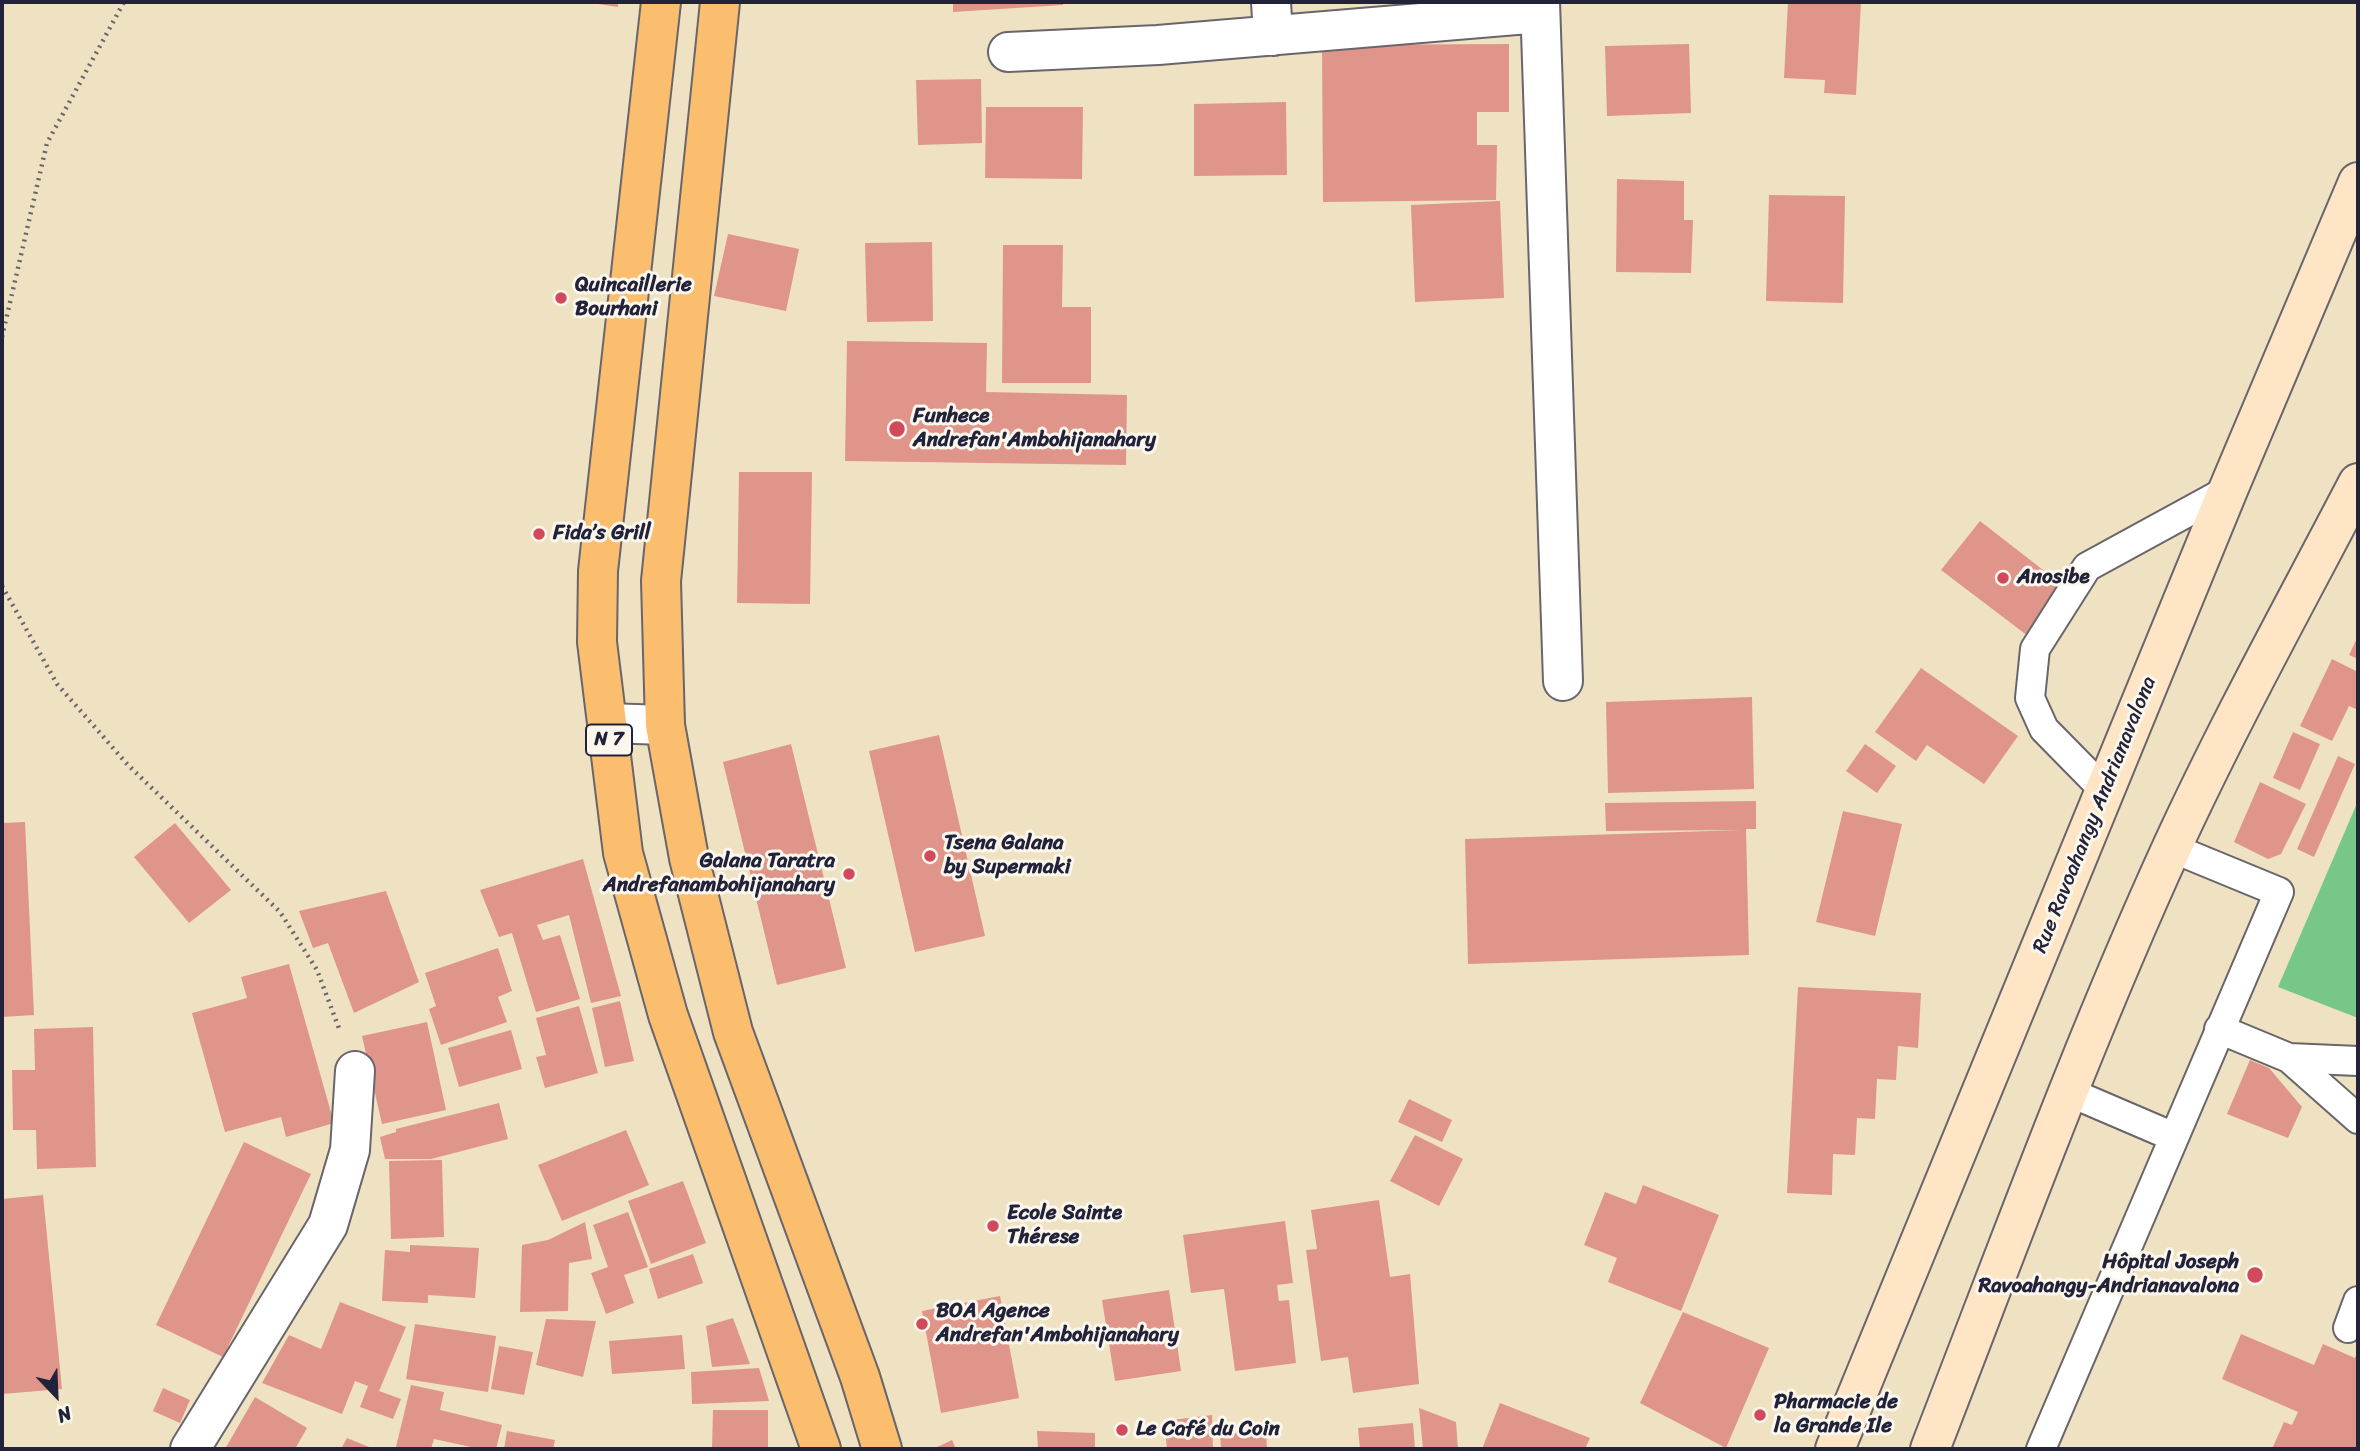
<!DOCTYPE html>
<meta charset="utf-8">
<style>
body{margin:0}
#map{position:relative;width:2360px;height:1451px;overflow:hidden;background:#eee2c3;font-family:Sriracha,sans-serif}
canvas{display:block}
.frame{position:absolute;inset:0;border:4px solid #22223b;pointer-events:none}
.north{position:absolute;left:21px;top:1360px;width:70px;height:70px;-webkit-text-stroke:5px #fbf7ec;paint-order:stroke;rotate:157deg;font-size:19px;font-weight:700;line-height:28px;text-align:center;color:#22223b}
.north::after{content:'';display:block;margin:auto;width:24px;height:32px;background:#22223b;clip-path:polygon(50% 0,100% 100%,50% 72%,0 100%)}
</style>
<div id="map">
<canvas width="2360" height="1451"></canvas>
<div class="frame"></div>
<div class="north">N</div>
</div>
<script>
const context = document.querySelector('canvas').getContext('2d');
context.lineJoin = 'round';
function paint(path, color) { context.fillStyle = color; context.fill(path, 'evenodd'); }
function trace(path, color, width, dash) { context.strokeStyle = color; context.lineWidth = width; context.lineCap = dash ? 'butt' : 'round'; context.setLineDash(dash || []); context.stroke(path); }
function label(font, color, halo, rows, align = 'center') {
  context.font = font + ' Sriracha,sans-serif'; context.lineWidth = 6; context.setLineDash([]); context.textBaseline = 'middle'; context.strokeStyle = halo; context.fillStyle = color; for (const [text, x, y, turn = 0] of rows) {
    context.save(); context.translate(x, y); context.rotate((+turn || 0) * Math.PI / 180); context.textAlign = isNaN(turn) ? turn : align; if (halo) context.strokeText(text, 0, 0); context.fillText(text, 0, 0); context.restore();
  }
}
paint(new Path2D(`
 M 2358,801 L 2358,1018 L 2278,987 Z`), '#77c788');
paint(new Path2D(`
 M 585,2 L 618,2 L 618,7 Z
 M 953,2 L 1063,2 L 1063,5 L 953,12 Z
 M 1788,2 L 1861,2 L 1856,95 L 1824,93 L 1825,80 L 1784,78 Z
 M 1509,44 L 1509,112 L 1477,112 L 1477,145 L 1497,145 L 1496,200 L 1323,202 L 1322,45 Z
 M 1689,44 L 1691,113 L 1607,116 L 1605,46 Z
 M 981,79 L 982,143 L 918,145 L 916,80 Z
 M 1286,102 L 1287,175 L 1194,176 L 1194,104 Z
 M 986,107 L 1083,107 L 1082,179 L 985,178 Z
 M 1617,179 L 1684,181 L 1684,220 L 1693,220 L 1691,273 L 1616,272 Z
 M 1769,195 L 1845,196 L 1843,303 L 1766,301 Z
 M 1500,201 L 1504,298 L 1415,302 L 1411,205 Z
 M 728,234 L 799,249 L 786,311 L 714,296 Z
 M 932,242 L 933,321 L 867,322 L 865,243 Z
 M 1003,245 L 1063,245 L 1062,307 L 1091,307 L 1091,383 L 1002,383 Z
 M 847,341 L 987,343 L 986,392 L 1127,395 L 1126,465 L 845,461 Z
 M 739,472 L 812,472 L 810,604 L 737,603 Z
 M 1980,521 L 2065,587 L 2028,636 L 1941,570 Z
 M 2358,636 L 2358,659 L 2349,655 Z
 M 2332,659 L 2358,672 L 2358,710 L 2349,706 L 2332,741 L 2300,726 Z
 M 1921,668 L 2018,736 L 1984,784 L 1927,745 L 1916,761 L 1875,732 Z
 M 1752,697 L 1754,789 L 1608,793 L 1606,702 Z
 M 2293,732 L 2320,744 L 2300,790 L 2273,778 Z
 M 939,735 L 985,936 L 915,952 L 869,751 Z
 M 791,744 L 846,968 L 777,985 L 723,762 Z
 M 1865,744 L 1896,766 L 1877,793 L 1846,771 Z
 M 2338,756 L 2355,764 L 2314,857 L 2297,849 Z
 M 2260,782 L 2306,804 L 2281,854 L 2268,859 L 2234,842 Z
 M 1756,801 L 1756,829 L 1746,829 L 1749,955 L 1468,964 L 1465,839 L 1741,830 L 1606,831 L 1605,803 Z
 M 1843,811 L 1902,824 L 1875,936 L 1816,922 Z
 M 25,822 L 34,1015 L 2,1017 L 2,823 Z
 M 175,823 L 231,890 L 189,923 L 134,857 Z
 M 583,859 L 621,996 L 591,1003 L 569,915 L 537,925 L 543,940 L 560,935 L 580,999 L 536,1012 L 512,933 L 499,937 L 480,890 Z
 M 386,891 L 419,982 L 354,1013 L 328,943 L 313,948 L 299,911 Z
 M 498,948 L 512,991 L 498,997 L 507,1022 L 441,1045 L 429,1009 L 436,1006 L 425,973 Z
 M 289,964 L 334,1123 L 286,1137 L 281,1117 L 225,1132 L 192,1013 L 247,998 L 241,977 Z
 M 1798,987 L 1921,993 L 1918,1048 L 1898,1046 L 1896,1080 L 1877,1079 L 1875,1119 L 1857,1118 L 1855,1155 L 1833,1154 L 1832,1195 L 1787,1193 Z
 M 620,1001 L 634,1061 L 605,1067 L 592,1008 Z
 M 579,1006 L 598,1073 L 545,1088 L 536,1057 L 546,1055 L 536,1018 Z
 M 427,1022 L 446,1110 L 382,1124 L 362,1036 Z
 M 93,1027 L 96,1167 L 37,1169 L 36,1130 L 13,1130 L 12,1070 L 35,1070 L 34,1029 Z
 M 511,1030 L 522,1069 L 459,1087 L 448,1048 Z
 M 2250,1060 L 2269,1068 L 2302,1107 L 2288,1138 L 2227,1114 Z
 M 1409,1099 L 1452,1120 L 1442,1142 L 1398,1122 Z
 M 499,1103 L 508,1139 L 431,1159 L 385,1159 L 380,1137 L 396,1132 L 396,1129 Z
 M 626,1130 L 649,1185 L 562,1221 L 538,1165 Z
 M 1415,1135 L 1463,1159 L 1439,1206 L 1390,1181 Z
 M 244,1142 L 311,1174 L 223,1357 L 156,1325 Z
 M 442,1160 L 444,1237 L 391,1239 L 389,1161 Z
 M 683,1181 L 706,1243 L 651,1264 L 628,1201 Z
 M 1643,1185 L 1719,1215 L 1681,1311 L 1608,1282 L 1617,1258 L 1584,1245 L 1605,1192 L 1636,1204 Z
 M 43,1195 L 62,1389 L 2,1394 L 2,1199 Z
 M 1379,1200 L 1390,1277 L 1410,1274 L 1419,1384 L 1353,1393 L 1348,1357 L 1321,1361 L 1306,1250 L 1317,1249 L 1311,1210 Z
 M 628,1212 L 648,1267 L 624,1275 L 634,1303 L 606,1314 L 591,1273 L 608,1267 L 593,1225 Z
 M 1285,1221 L 1293,1283 L 1277,1285 L 1279,1301 L 1289,1300 L 1296,1363 L 1235,1371 L 1224,1289 L 1191,1293 L 1183,1235 Z
 M 585,1222 L 592,1259 L 569,1263 L 568,1311 L 520,1312 L 522,1245 L 548,1240 Z
 M 410,1245 L 479,1248 L 475,1298 L 428,1295 L 428,1303 L 382,1301 L 385,1250 L 410,1252 Z
 M 693,1254 L 703,1283 L 658,1299 L 649,1269 Z
 M 1169,1290 L 1181,1371 L 1115,1381 L 1102,1300 Z
 M 1000,1296 L 1019,1398 L 941,1413 L 922,1311 Z
 M 340,1302 L 406,1327 L 379,1391 L 401,1399 L 393,1419 L 360,1407 L 368,1386 L 355,1381 L 342,1414 L 262,1383 L 289,1335 L 321,1349 Z
 M 1683,1312 L 1769,1348 L 1726,1448 L 1640,1403 Z
 M 733,1318 L 750,1364 L 712,1367 L 706,1326 Z
 M 546,1319 L 596,1321 L 583,1377 L 536,1365 Z
 M 415,1324 L 496,1336 L 488,1392 L 406,1379 Z
 M 2241,1334 L 2314,1365 L 2323,1344 L 2355,1358 L 2358,1351 L 2358,1449 L 2272,1449 L 2284,1422 L 2292,1425 L 2298,1412 L 2222,1379 Z
 M 682,1335 L 685,1369 L 612,1374 L 609,1341 Z
 M 499,1346 L 533,1352 L 524,1395 L 491,1389 Z
 M 759,1368 L 769,1401 L 692,1404 L 691,1372 Z
 M 411,1385 L 444,1392 L 440,1410 L 502,1425 L 496,1449 L 480,1449 L 434,1439 L 431,1449 L 396,1447 Z
 M 163,1388 L 190,1400 L 180,1423 L 153,1411 Z
 M 255,1397 L 307,1428 L 295,1449 L 225,1449 Z
 M 1500,1403 L 1590,1438 L 1585,1449 L 1482,1449 Z
 M 1419,1408 L 1456,1422 L 1458,1449 L 1423,1449 Z
 M 713,1410 L 768,1410 L 768,1449 L 712,1449 Z
 M 1212,1415 L 1213,1449 L 1167,1449 L 1164,1421 Z
 M 1413,1423 L 1415,1449 L 1360,1449 L 1358,1428 Z
 M 507,1431 L 555,1440 L 553,1449 L 504,1449 Z
 M 1037,1431 L 1095,1433 L 1095,1449 L 1038,1449 Z
 M 1266,1431 L 1267,1449 L 1221,1449 L 1220,1434 Z
 M 347,1438 L 374,1449 L 341,1449 Z
 M 952,1440 L 956,1449 L 933,1449 Z`), '#e0958b');
const service = new Path2D(`
 M 2105,791 L 2044,729 L 2030,698 L 2035,649 L 2087,567 L 2228,490
 M 2219,1029 L 2289,1058 L 2358,1119
 M 2289,1058 L 2358,1061
 M 2069,1092 L 2174,1137
 M 2348,1328 L 2358,1301
 M 2041,1449 L 2279,892 L 2172,848`);
const minor = new Path2D(`
 M 1271,2 L 1273,36
 M 1540,2 L 1563,681
 M 1008,52 L 1158,45 L 1540,13
 M 607,723 L 665,725
 M 190,1449 L 328,1225 L 350,1150 L 355,1071`);
const secondary = new Path2D(`
 M 1835,1449 L 2228,490 L 2358,182
 M 1930,1449 C 2008,1248 2082,1044 2172,847 C 2229,723 2295,604 2358,483`);
const primary = new Path2D(`
 M 661,2 L 598,571 L 597,642 L 623,853 L 668,1015 L 821,1449
 M 720,2 L 661,581 L 665,725 L 689,858 L 733,1032 L 860,1377 L 882,1449`);
trace(service, '#69656b', 32);
trace(minor, '#69656b', 42);
trace(secondary, '#69656b', 42);
trace(primary, '#69656b', 42);
trace(new Path2D(`
 M 2,337 L 47,143 L 124,2
 M 2,586 L 57,684 L 128,765 L 280,912 L 317,970 L 340,1031`), '#69656b', 4.5, [2, 5]);
trace(service, '#fff', 28);
trace(minor, '#fff', 38);
trace(secondary, '#fde5c5', 38);
trace(primary, '#fabe6e', 38);
for (const [x, y, r, color] of [
 [561,298,7,"#d1495b"],
 [897,429,9,"#d1495b"],
 [539,534,7,"#d1495b"],
 [2003,578,7,"#d1495b"],
 [930,856,7,"#d1495b"],
 [849,874,7,"#d1495b"],
 [993,1226,7,"#d1495b"],
 [2255,1275,9,"#d1495b"],
 [922,1324,7,"#d1495b"],
 [1760,1415,7,"#d1495b"],
 [1122,1430,7,"#d1495b"]
]) { const dot = new Path2D(); dot.arc(x, y, r, 0, 2 * Math.PI); context.fillStyle = color; context.fill(dot); trace(dot, '#fbf7ec', 2.5); }
for (const [x, y, w] of [
 [609,740,46]
]) { const box = new Path2D(); box.roundRect(x - w / 2, y - 15.5, w, 31, 5); context.fillStyle = '#fbf7ec'; context.fill(box); trace(box, '#22223b', 2); }
label('bold 19px', '#22223b', null, [
 ["N 7",609,740]
]);
label('bold 21px', '#22223b', '#fbf7ec', [
 ["Quincaillerie",575,286],
 ["Bourhani",575,310],
 ["Funhece",913,417],
 ["Andrefan'Ambohijanahary",913,441],
 ["Fida’s Grill",553,534],
 ["Anosibe",2017,578],
 ["Tsena Galana",944,844],
 ["by Supermaki",944,868],
 ["Galana Taratra",835,862,"right"],
 ["Andrefanambohijanahary",835,886,"right"],
 ["Ecole Sainte",1007,1214],
 ["Thérese",1007,1238],
 ["Hôpital Joseph",2239,1263,"right"],
 ["Ravoahangy-Andrianavalona",2239,1287,"right"],
 ["BOA Agence",936,1312],
 ["Andrefan'Ambohijanahary",936,1336],
 ["Pharmacie de",1774,1403],
 ["la Grande Ile",1774,1427],
 ["Le Café du Coin",1136,1430]
], 'left');
label('21px', '#22223b', '#fbf7ec', [
 ["Rue Ravoahangy Andrianavalona",2095,815,-68]
]);
</script>
